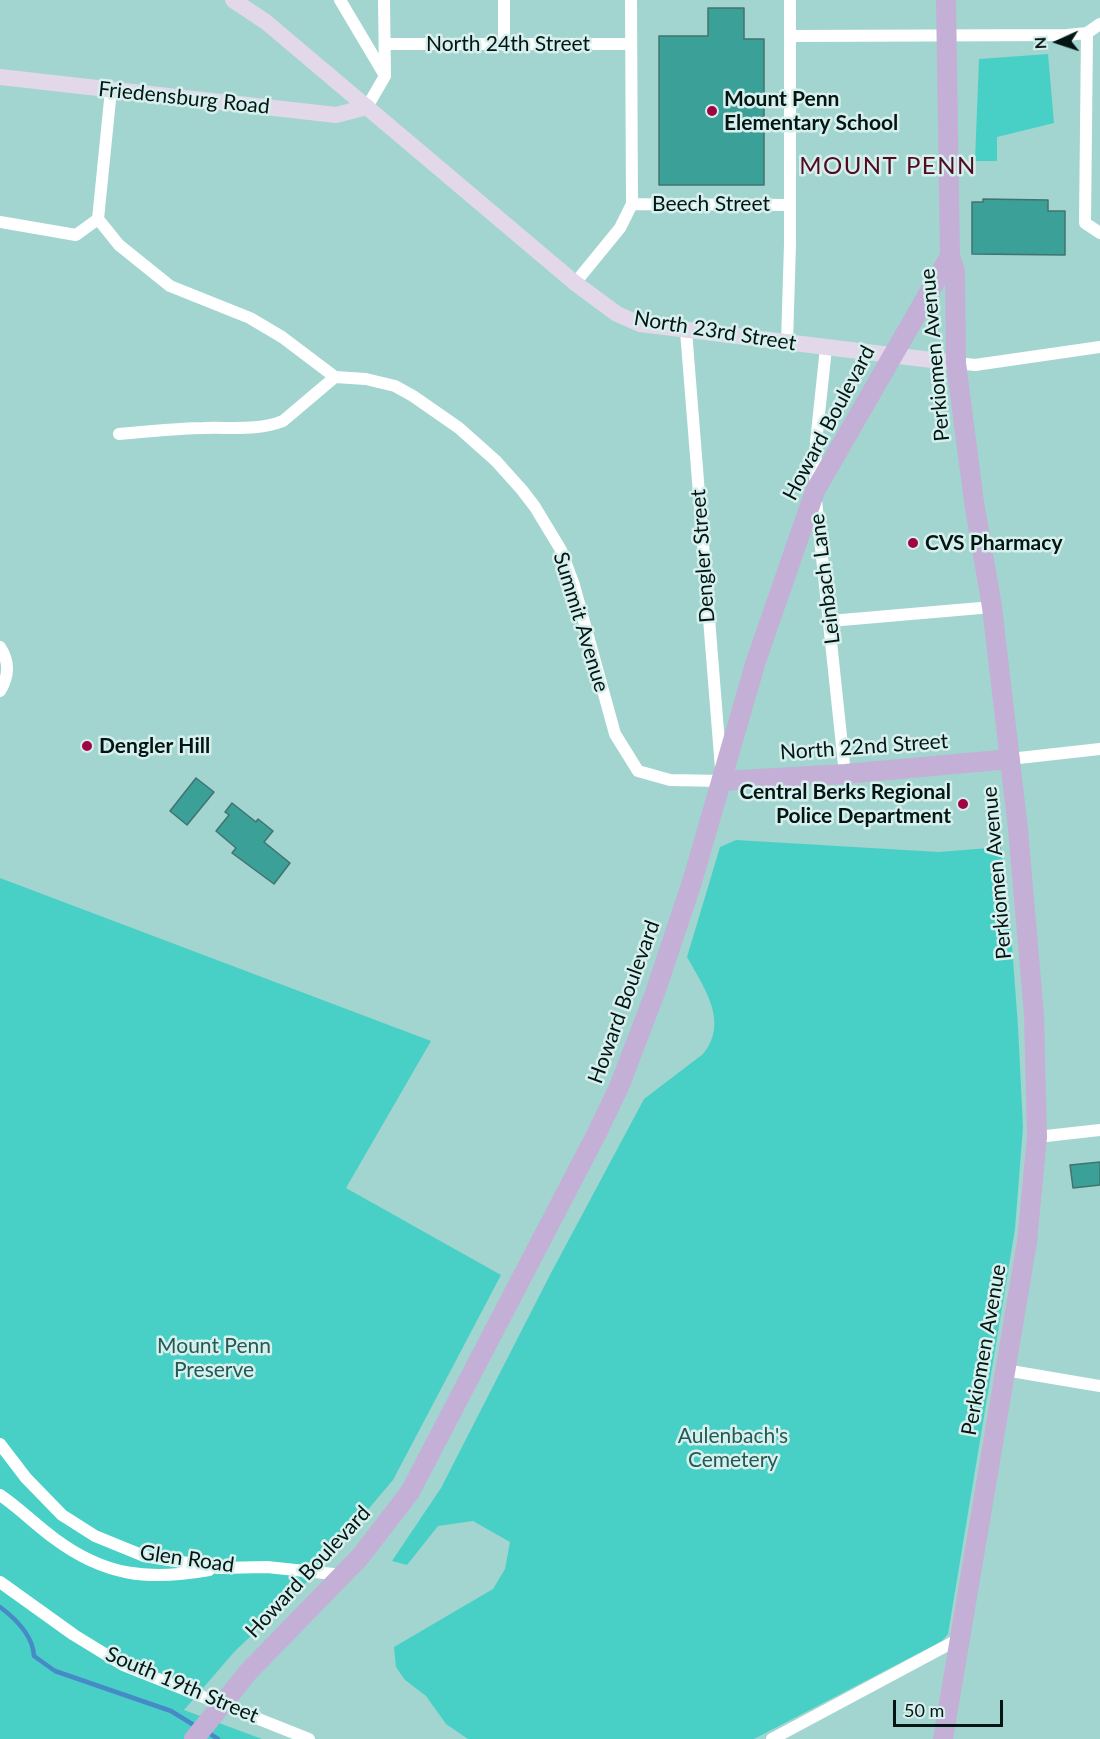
<!DOCTYPE html>
<style>
body{margin:0}
#map{position:relative;width:1100px;height:1739px;overflow:hidden;background:#a2d5cf;font-family:Lato,sans-serif}
canvas{display:block}
.north{position:absolute;left:1028px;top:12px;width:60px;height:60px;-webkit-text-stroke:4px #d7f0ed;paint-order:stroke;rotate:267deg;font-size:16px;font-weight:700;line-height:24px;text-align:center;color:#031614}
.north::after{content:'';display:block;margin:auto;width:21px;height:27px;background:#031614;clip-path:polygon(50% 0,100% 100%,50% 72%,0 100%)}
.scale{position:absolute;left:893px;top:1700px;width:110px;height:27px;box-sizing:border-box;border:3px solid #031614;border-top:0;padding-left:8px;font-size:18px;line-height:21px;white-space:nowrap;color:#031614;-webkit-text-stroke:4px #d7f0ed;paint-order:stroke}
</style>
<div id="map">
<canvas width="1100" height="1739"></canvas>
<div class="north">N</div>
<div class="scale">50 m</div>
</div>
<script>
const context = document.querySelector('canvas').getContext('2d');
context.lineJoin = 'round';
function paint(path, color) { context.fillStyle = color; context.fill(path, 'evenodd'); }
function trace(path, color, width, dash) { context.strokeStyle = color; context.lineWidth = width; context.lineCap = dash ? 'butt' : 'round'; context.setLineDash(dash || []); context.stroke(path); }
function label(font, color, halo, rows, align = 'center') {
  context.font = font + ' Lato,sans-serif'; context.lineWidth = 5; context.setLineDash([]); context.textBaseline = 'middle'; context.strokeStyle = halo; context.fillStyle = color; for (const [text, x, y, turn = 0] of rows) {
    context.save(); context.translate(x, y); context.rotate((+turn || 0) * Math.PI / 180); context.textAlign = isNaN(turn) ? turn : align; if (halo) context.strokeText(text, 0, 0); context.fillText(text, 0, 0); context.restore();
  }
}
paint(new Path2D(`
 M 1048,54 L 1054,123 L 997,137 L 997,161 L 975,161 L 979,59 Z
 M 736,840 L 939,852 L 1001,847 L 1010,920 L 1018,1026 L 1023,1127 L 1015,1229 L 948,1634 L 942,1641 L 754,1739 L 468,1739 L 446,1724 L 426,1696 L 405,1680 L 396,1667 L 394,1647 L 493,1589 L 505,1569 L 510,1542 L 473,1521 L 438,1526 L 407,1565 L 392,1561 L 441,1488 L 551,1273 L 644,1099 L 703,1054 C 730,1022 703,986 687,957 L 720,847 Z
 M 0,878 L 431,1041 L 346,1188 L 501,1275 L 393,1480 L 298,1592 L 235,1651 L 184,1710 L 262,1739 L 0,1739 Z`), '#49d0c6');
trace(new Path2D(`
 M 0,1607 C 16,1619 33,1636 34,1656 L 55,1671 L 171,1711 L 197,1727
 M 207,1732 L 218,1739`), '#468ac8', 4.5);
const building = new Path2D(`
 M 708,8 L 744,8 L 744,39 L 764,39 L 764,185 L 659,185 L 659,36 L 708,36 Z
 M 983,199 L 1048,200 L 1048,211 L 1065,211 L 1065,255 L 972,254 L 972,202 L 983,202 Z
 M 196,778 L 214,792 L 187,825 L 170,811 Z
 M 232,803 L 256,822 L 258,819 L 273,831 L 264,842 L 290,863 L 274,884 L 232,853 L 236,848 L 216,831 L 229,815 L 225,812 Z
 M 1100,1162 L 1100,1185 L 1073,1188 L 1070,1165 Z`);
paint(building, '#3aa098');
trace(building, '#43736e', 1.5);
trace(new Path2D(`
 M 340,0 L 384,74
 M 504,0 L 504,45
 M 1087,33 L 1085,223 L 1100,233
 M 790,36 L 1067,35 L 1087,33 L 1100,24
 M 385,44 L 631,44
 M 367,107 L 385,76 L 384,0
 M 632,204 L 790,205
 M 98,219 L 119,245 L 170,286 L 250,318 L 282,337 L 335,377
 M 98,219 L 111,90
 M 0,222 L 76,235 L 98,219
 M 575,283 L 620,228 L 632,204 L 631,0
 M 787,342 L 790,244 L 790,0
 M 826,348 L 816,442 L 815,491 L 845,774
 M 956,363 L 975,365 L 1100,347
 M 119,434 C 147,432 176,428 204,428 C 231,427 258,431 283,421 L 335,377 L 366,379 L 395,386 L 413,396 L 459,428 L 496,461 L 522,490 L 535,507 L 561,550 L 574,585 L 615,734 L 638,771 L 670,780 L 722,781 L 686,331
 M 830,621 L 992,607
 M 0,647 C 10,662 9,676 0,691
 M 1010,759 L 1100,749
 M 1037,1137 L 1100,1130
 M 1005,1370 L 1100,1386
 M 0,1444 L 26,1478 L 62,1515 L 95,1536 L 144,1556 L 219,1568 L 267,1567 L 343,1575
 M 0,1495 C 19,1508 36,1525 55,1539 C 105,1576 148,1581 209,1570
 M 0,1582 L 74,1635 L 123,1665 L 309,1739
 M 772,1739 L 959,1639`), '#fff', 12);
trace(new Path2D(`
 M 233,0 L 266,22 L 575,283 L 617,314 L 640,324 L 956,363
 M 0,77 L 336,115 L 367,107`), '#e2d8ea', 16);
trace(new Path2D(`
 M 722,781 L 845,774 L 1010,759
 M 194,1739 L 249,1671 L 360,1557 L 410,1492 L 596,1135 L 619,1087 L 655,993 L 692,882 L 756,661 L 815,491 L 950,256
 M 943,1739 L 1027,1242 L 1037,1137 L 1034,1015 L 1018,829 L 992,607 L 974,502 L 956,363 L 955,271 L 950,256 L 946,0`), '#c4b0d6', 20);
for (const [x, y, r, color] of [
 [712,111,6,"#a10443"],
 [913,543,6,"#a10443"],
 [87,746,6,"#a10443"],
 [963,804,6,"#a10443"]
]) { const dot = new Path2D(); dot.arc(x, y, r, 0, 2 * Math.PI); context.fillStyle = color; context.fill(dot); trace(dot, '#d7f0ed', 2); }
label('21px', '#031614', '#d7f0ed', [
 ["North 24th Street",508,44],
 ["Friedensburg Road",184,98,6],
 ["Beech Street",711,204],
 ["North 23rd Street",715,331,9],
 ["Perkiomen Avenue",935,355,-95],
 ["Howard Boulevard",829,423,-62],
 ["Dengler Street",703,556,-94],
 ["Leinbach Lane",825,579,-97],
 ["Summit Avenue",581,622,73],
 ["North 22nd Street",864,747,-4],
 ["Perkiomen Avenue",997,873,-95],
 ["Howard Boulevard",624,1002,-70],
 ["Perkiomen Avenue",984,1350,-80],
 ["Glen Road",187,1559,8],
 ["Howard Boulevard",308,1572,-47],
 ["South 19th Street",182,1685,23]
]);
label('bold 21px', '#031614', '#d7f0ed', [
 ["Mount Penn",724,99],
 ["Elementary School",724,123],
 ["CVS Pharmacy",925,543],
 ["Dengler Hill",99,746],
 ["Central Berks Regional",951,792,"right"],
 ["Police Department",951,816,"right"]
], 'left');
label('21px', '#225a56', '#d7f0ed', [
 ["Mount Penn",214,1346],
 ["Preserve",214,1370],
 ["Aulenbach's",733,1436],
 ["Cemetery",733,1460]
]);
context.letterSpacing = '1.5px';
label('24px', '#510c22', '#d7f0ed', [
 ["MOUNT PENN",888,166]
]);
context.letterSpacing = '0px';
</script>
